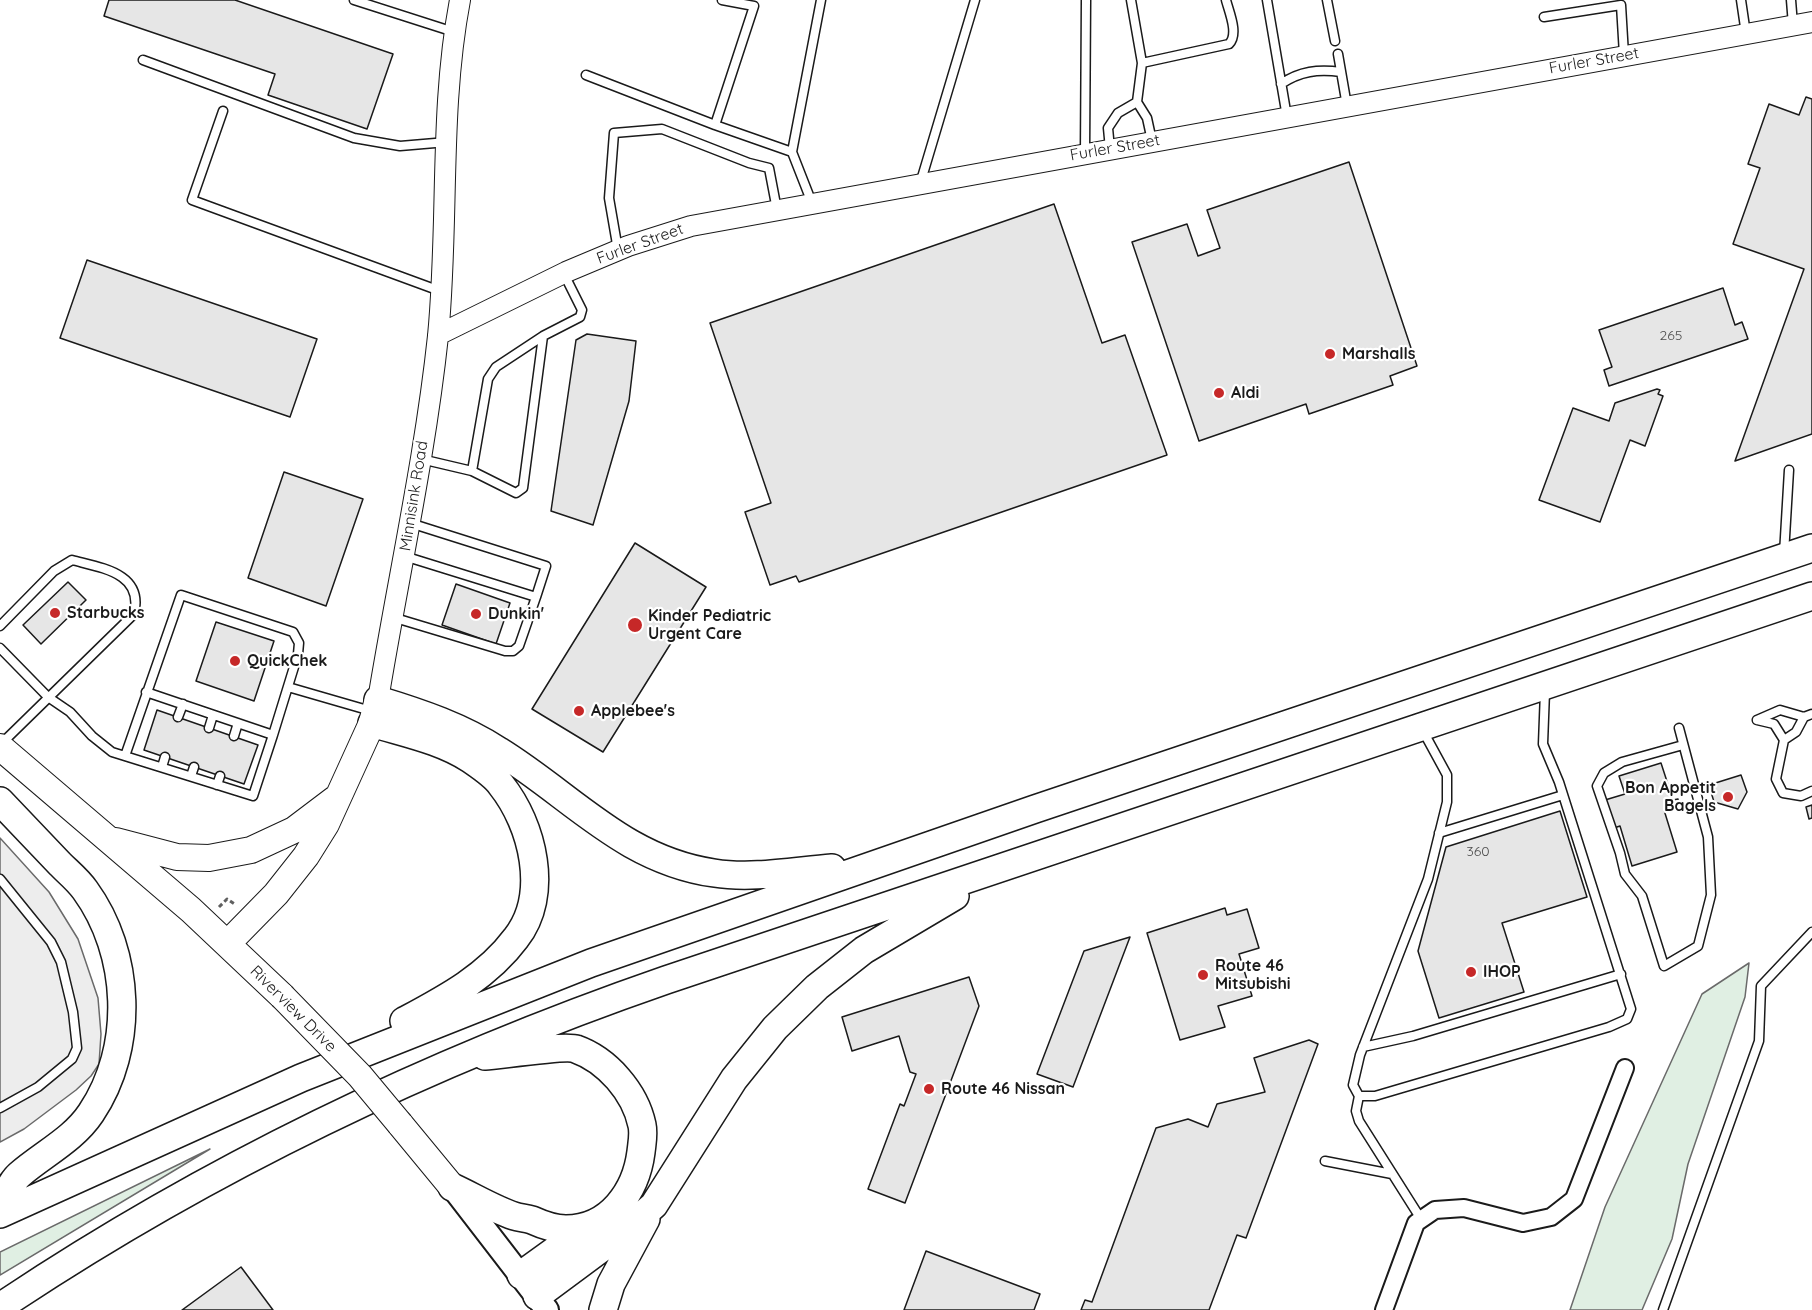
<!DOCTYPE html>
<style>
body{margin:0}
canvas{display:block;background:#fff}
</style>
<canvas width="1812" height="1310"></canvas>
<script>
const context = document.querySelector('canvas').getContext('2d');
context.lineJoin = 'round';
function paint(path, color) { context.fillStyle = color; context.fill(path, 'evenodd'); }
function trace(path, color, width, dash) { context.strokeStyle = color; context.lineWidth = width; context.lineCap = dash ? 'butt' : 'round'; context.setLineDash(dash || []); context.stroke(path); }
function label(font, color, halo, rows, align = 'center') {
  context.font = font + ' Quicksand,sans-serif'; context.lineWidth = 4.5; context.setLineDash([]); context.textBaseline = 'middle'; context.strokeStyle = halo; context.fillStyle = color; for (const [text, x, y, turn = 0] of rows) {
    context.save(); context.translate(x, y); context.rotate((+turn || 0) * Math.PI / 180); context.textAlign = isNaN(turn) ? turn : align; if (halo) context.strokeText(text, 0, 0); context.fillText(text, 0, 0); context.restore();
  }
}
const green = new Path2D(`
 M 1749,963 L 1745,997 L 1688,1164 L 1672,1239 L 1642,1310 L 1570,1310 L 1605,1207 L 1702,994 Z
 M 210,1149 L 0,1275 L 0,1252 Z`);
paint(green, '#e0efe3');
trace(green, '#6a6a6a', 1.5);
const parking = new Path2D(`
 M 0,838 L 49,892 L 78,939 L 98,998 L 101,1034 L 99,1064 L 91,1076 L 76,1090 L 24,1129 L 0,1142 Z`);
paint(parking, '#ededed');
trace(parking, '#6a6a6a', 1.5);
const building = new Path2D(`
 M 109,0 L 235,0 L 393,54 L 367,129 L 268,95 L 275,74 L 104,16 Z
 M 1806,97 L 1812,99 L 1812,434 L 1735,461 L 1804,269 L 1733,244 L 1760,168 L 1748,164 L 1769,104 L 1799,115 Z
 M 1349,162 L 1417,366 L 1390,376 L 1393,385 L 1309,414 L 1306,404 L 1199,441 L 1132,242 L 1187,224 L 1198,256 L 1220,248 L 1207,210 Z
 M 1054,204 L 1102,343 L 1125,335 L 1167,455 L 799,582 L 796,576 L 770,585 L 745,512 L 771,503 L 710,323 Z
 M 87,260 L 317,339 L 290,417 L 60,338 Z
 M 1723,288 L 1735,325 L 1742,322 L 1748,339 L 1609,386 L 1604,370 L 1612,367 L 1599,330 Z
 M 587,334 L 636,341 L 629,401 L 593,525 L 551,511 L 576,340 Z
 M 1657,389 L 1660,390 L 1658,394 L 1663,396 L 1645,446 L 1630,440 L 1600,522 L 1539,500 L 1573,408 L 1609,421 L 1615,403 Z
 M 284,472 L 363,499 L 326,606 L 248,578 Z
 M 635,543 L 706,587 L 603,752 L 532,709 Z
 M 68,582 L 86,600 L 41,644 L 23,625 Z
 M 456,584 L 510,603 L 496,644 L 442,625 Z
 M 216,622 L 274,641 L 254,701 L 196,681 Z
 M 157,710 L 258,745 L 244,784 L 144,750 Z
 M 1661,763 L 1673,800 L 1678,799 L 1680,805 L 1664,810 L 1677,852 L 1632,866 L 1620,826 L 1614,828 L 1605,800 L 1625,794 L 1619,776 Z
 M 1741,775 L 1747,792 L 1738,809 L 1714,802 L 1709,785 Z
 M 1812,805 L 1812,818 L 1809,819 L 1806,807 Z
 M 1560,811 L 1587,897 L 1502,923 L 1524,992 L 1439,1018 L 1418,951 L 1446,847 Z
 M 1225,908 L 1227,915 L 1247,909 L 1259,948 L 1239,954 L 1252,996 L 1218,1006 L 1225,1027 L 1180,1040 L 1147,933 Z
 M 1130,937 L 1073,1087 L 1037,1074 L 1084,951 Z
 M 969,977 L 979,1006 L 905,1203 L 868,1189 L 900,1104 L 904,1106 L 916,1074 L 910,1072 L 899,1036 L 852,1051 L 842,1017 Z
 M 1309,1040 L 1318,1044 L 1246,1238 L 1237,1235 L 1209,1310 L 1081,1310 L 1085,1300 L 1092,1302 L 1156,1128 L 1188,1119 L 1208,1127 L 1217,1104 L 1265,1092 L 1254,1058 Z
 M 926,1251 L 1040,1294 L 1034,1310 L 904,1310 Z
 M 241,1267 L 273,1310 L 182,1310 Z`);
paint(building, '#e6e6e6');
trace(building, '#1a1a1a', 1.5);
const service = new Path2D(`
 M 354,0 L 454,32
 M 722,0 L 754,6 L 715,125 L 792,152
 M 1131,0 L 1142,63 L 1137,102
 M 1267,0 L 1287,117
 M 1327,0 L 1335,41
 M 1741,0 L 1746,34
 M 1791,0 L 1793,25
 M 1544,17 L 1621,5 L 1624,55
 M 1338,54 L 1347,106
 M 143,60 L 354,138 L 400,146 L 447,142
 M 1142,63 L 1229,44 C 1239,34 1229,12 1226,0
 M 586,75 L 715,125
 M 1281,84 C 1300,71 1318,69 1341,72
 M 223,111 L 192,200 L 440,291
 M 1110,149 L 1108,128 L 1118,113 L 1137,102 L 1147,118 L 1152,141
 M 1085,154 L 1086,0
 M 920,184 L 975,0
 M 812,203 L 792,152 L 821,0
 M 618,250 L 609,198 L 614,133 L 662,129 L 749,163 L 769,168 L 777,210
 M 421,459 L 472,471 L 516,493 L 523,488 L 543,336 L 580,317 L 582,310 L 564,274
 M 472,471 L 488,379 L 496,367 L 543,336
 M 410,523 L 546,566 L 536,597
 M 1784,554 L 1789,470
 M 392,617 L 505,651 L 513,651 L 519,646 L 536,597 L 404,556
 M 0,626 L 54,571 L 72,560 C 102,568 144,573 134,614 L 0,745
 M 0,648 L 48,697 L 70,712 L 92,736 L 112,752 L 253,796 L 273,735 L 146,692
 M 288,687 L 371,711
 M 178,717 L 183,704
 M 1757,720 L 1774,724 L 1784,740 L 1776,779 L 1783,793 L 1801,796 L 1812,791
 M 1757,720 L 1780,710 L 1804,717 L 1812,714
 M 209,728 L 213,715
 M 1679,728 L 1708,837 L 1711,895 L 1698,946 L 1664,966 L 1642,896 L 1625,874 L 1620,853 L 1597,786 L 1604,773 L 1622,762 L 1683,745
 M 1423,731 L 1447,775 L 1447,802 L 1428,879 L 1360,1055 L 1353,1085 L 1359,1096 L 1375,1096 L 1609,1027 L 1627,1019 L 1631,1009 L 1559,782 L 1543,744 L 1545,691
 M 234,736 L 238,723
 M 1784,740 L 1796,732 L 1804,717
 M 125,756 L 181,595 L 293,632 L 299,643 L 298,654 L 273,735
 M 162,767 L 165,757
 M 191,776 L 194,767
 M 217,785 L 220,776
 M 1439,833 L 1563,795
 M 0,879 L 51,942 L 61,962 L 73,1012 L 77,1048 L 72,1059 L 38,1087 L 0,1108
 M 1363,1047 L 1413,1036 L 1621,974
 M 1359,1096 L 1356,1111 L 1359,1121 L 1421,1219
 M 1325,1161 L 1392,1174
 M 1663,1310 L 1759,1041 L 1761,986 L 1812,932`);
const minor = new Path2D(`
 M 1384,1310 L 1416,1223 L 1435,1210 L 1464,1208 L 1523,1223 L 1551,1217 L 1574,1199 L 1625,1068`);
const tertiary = new Path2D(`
 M 438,335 L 566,272 L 628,246 L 691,226 L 1812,22
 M 378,700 C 398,578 425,458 438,336 C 449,224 439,110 460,0`);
const secondary = new Path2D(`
 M 453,1188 L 547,1310`);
const primary = new Path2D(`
 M 0,747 L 191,910 L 282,996
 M 116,841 L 177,857 L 209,858 L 251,850 L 294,830 L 335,799
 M 227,944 L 276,894 L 306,856 L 326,824 L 372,723 L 377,703
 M 400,1124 L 452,1187`);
const trunk = new Path2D(`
 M 378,700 C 421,713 462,727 499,751 C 572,796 624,860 714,873 C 752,879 794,871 832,868
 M 372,723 C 404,733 441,740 470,759 C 480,766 494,775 501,785 C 533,825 550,895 516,938 C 487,977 445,999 404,1021
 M 0,801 C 20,822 40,843 60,864 C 68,872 78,880 85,890 C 131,953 135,1048 91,1113 C 73,1140 43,1154 19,1175 C 11,1182 5,1196 0,1206
 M 452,1187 C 472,1196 493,1209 514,1216 C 520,1218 526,1218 532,1220 C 543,1225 554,1229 566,1229 C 610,1229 636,1191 641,1152 C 642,1143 644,1134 642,1125 C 635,1092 607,1060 576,1049 C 566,1045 500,1055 485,1056
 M 0,1214 L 301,1078 L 591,963 L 1035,809 L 1812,548
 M 521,1275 L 589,1226
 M 537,1296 L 626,1230 L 654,1205 L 734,1079 L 775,1028 L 817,987 L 864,950 L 955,896
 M 0,1307 C 209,1167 429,1062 666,980 L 1812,596
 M 603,1310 L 611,1284 L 646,1219`);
trace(service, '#1a1a1a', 11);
trace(minor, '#1a1a1a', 20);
trace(tertiary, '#1a1a1a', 22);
trace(secondary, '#1a1a1a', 26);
trace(primary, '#1a1a1a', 28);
trace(trunk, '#1a1a1a', 30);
trace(new Path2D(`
 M 219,907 L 227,899 L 236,905`), '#5f5f5f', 3, [4.5, 3]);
trace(service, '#fff', 8);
trace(minor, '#fff', 16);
trace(tertiary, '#fff', 20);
trace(secondary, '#fff', 22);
trace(primary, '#fff', 26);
trace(trunk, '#fff', 27);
const primaryBridge = new Path2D(`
 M 282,996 L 360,1076 L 400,1124`);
trace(primaryBridge, '#1a1a1a', 28, []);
trace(primaryBridge, '#fff', 26);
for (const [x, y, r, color] of [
 [1330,354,6,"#c62828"],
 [1219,393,6,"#c62828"],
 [55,613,6,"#c62828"],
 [476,614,6,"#c62828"],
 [635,625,8,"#c62828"],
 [235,661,6,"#c62828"],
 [579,711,6,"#c62828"],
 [1728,797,6,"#c62828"],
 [1471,972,6,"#c62828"],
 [1203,975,6,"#c62828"],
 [929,1089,6,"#c62828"]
]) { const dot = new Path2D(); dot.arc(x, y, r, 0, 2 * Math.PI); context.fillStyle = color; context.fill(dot); trace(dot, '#fff', 2); }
label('14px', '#4d4d4d', null, [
 ["265",1671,336],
 ["360",1478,852]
]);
label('16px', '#1a1a1a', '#fff', [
 ["Furler Street",1594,61,-10],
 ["Furler Street",1115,148,-10],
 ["Furler Street",640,244,-20],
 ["Minnisink Road",414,496,-81],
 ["Riverview Drive",293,1009,45]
]);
label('bold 16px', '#1a1a1a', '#fff', [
 ["Marshalls",1342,354],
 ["Aldi",1231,393],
 ["Starbucks",67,613],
 ["Dunkin'",488,614],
 ["Kinder Pediatric",648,616],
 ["Urgent Care",648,634],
 ["QuickChek",247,661],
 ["Applebee's",591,711],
 ["Bon Appetit",1716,788,"right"],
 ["Bagels",1716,806,"right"],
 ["Route 46",1215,966],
 ["Mitsubishi",1215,984],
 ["IHOP",1483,972],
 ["Route 46 Nissan",941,1089]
], 'left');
</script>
